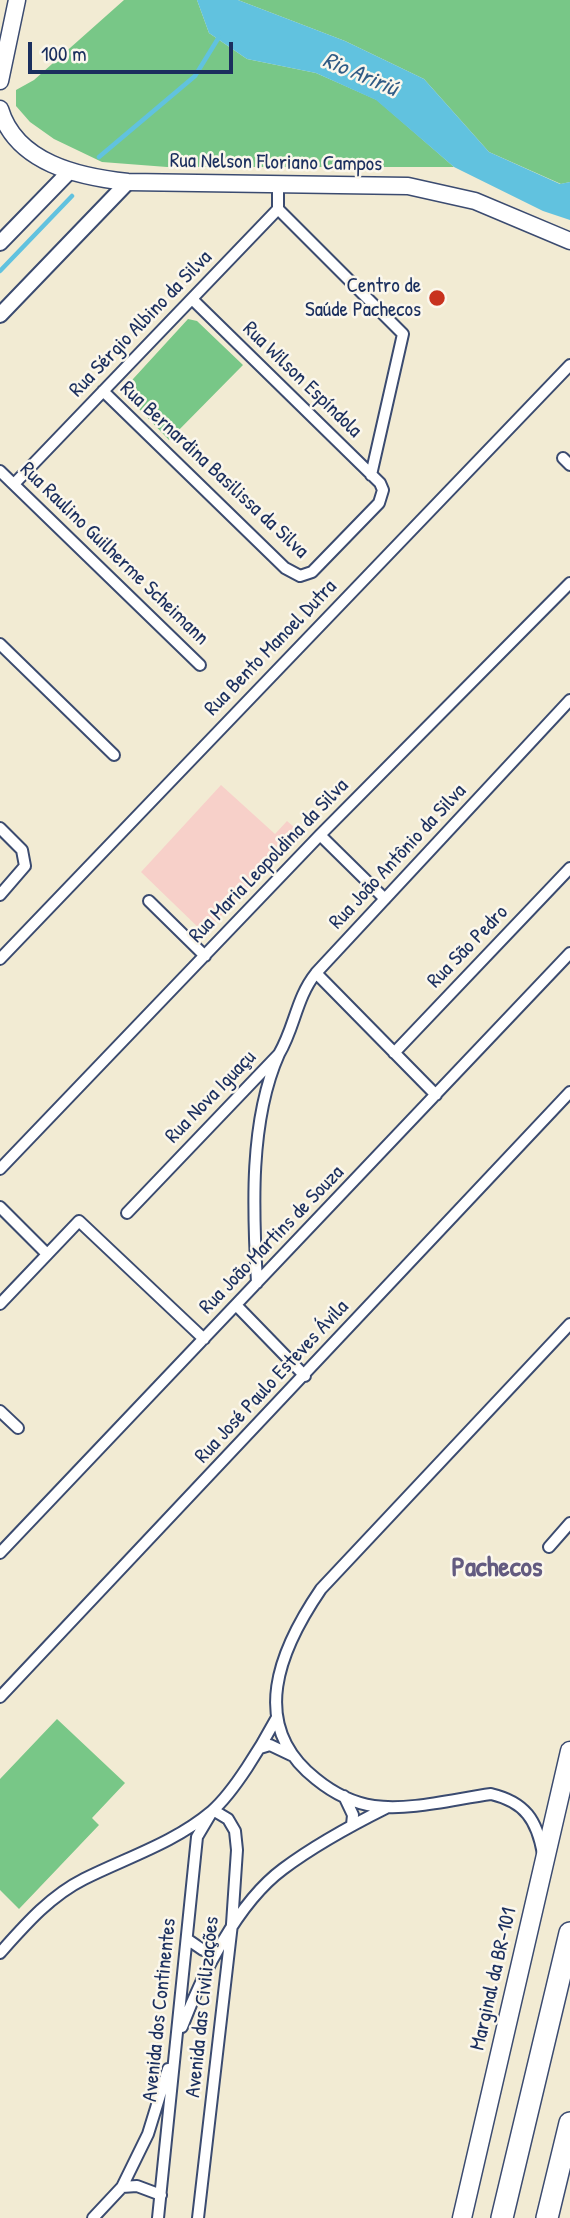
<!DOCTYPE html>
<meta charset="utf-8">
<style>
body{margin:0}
#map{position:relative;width:570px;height:2218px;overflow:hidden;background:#f2ebd3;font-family:"Patrick Hand",sans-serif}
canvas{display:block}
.scale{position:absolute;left:28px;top:42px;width:205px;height:32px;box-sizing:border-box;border:4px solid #1b2f5e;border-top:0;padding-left:9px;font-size:21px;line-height:24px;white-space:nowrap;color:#1b2f5e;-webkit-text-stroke:5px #fbf7ec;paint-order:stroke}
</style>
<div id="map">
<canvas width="570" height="2218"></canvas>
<div class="scale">100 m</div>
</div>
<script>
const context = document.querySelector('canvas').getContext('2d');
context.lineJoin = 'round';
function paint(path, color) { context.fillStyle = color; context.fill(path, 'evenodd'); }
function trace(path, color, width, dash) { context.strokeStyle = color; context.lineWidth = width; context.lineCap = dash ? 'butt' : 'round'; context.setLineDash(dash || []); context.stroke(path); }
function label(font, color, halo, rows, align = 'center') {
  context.font = font + ' "Patrick Hand",sans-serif'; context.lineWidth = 5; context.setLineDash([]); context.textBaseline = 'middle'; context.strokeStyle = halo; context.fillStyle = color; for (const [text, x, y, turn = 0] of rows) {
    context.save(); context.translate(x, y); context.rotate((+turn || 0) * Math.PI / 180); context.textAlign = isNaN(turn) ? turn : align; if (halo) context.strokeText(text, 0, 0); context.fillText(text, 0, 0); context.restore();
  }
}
paint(new Path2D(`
 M 221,785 L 275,834 L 287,821 L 302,834 L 204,933 L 141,872 Z`), '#f7d0c9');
paint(new Path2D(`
 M 124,0 L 197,0 L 209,33 L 247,59 L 316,73 L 377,100 L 454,167 L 167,167 L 102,162 L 54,139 L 30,122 L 16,106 L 16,90 L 34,80 Z
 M 238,0 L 570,0 L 570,182 L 561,184 L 489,152 L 424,79 L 345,41 Z
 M 188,319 L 197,321 L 243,365 L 169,440 L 122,391 Z
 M 57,1719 L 125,1783 L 92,1818 L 99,1825 L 19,1909 L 0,1890 L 0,1779 Z`), '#78c787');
paint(new Path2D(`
 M 197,0 L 238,0 L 345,41 L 424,79 L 489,152 L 560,184 L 570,182 L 570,220 L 543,211 L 454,167 L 376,100 L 316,73 L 247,59 L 209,33 Z`), '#61c2df');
trace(new Path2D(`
 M 99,157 L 195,76 L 219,37
 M 0,271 L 72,196`), '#61c2df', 4.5);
const minor = new Path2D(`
 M 278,209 L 403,334 L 371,475
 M 103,391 L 285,568 L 300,576 L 312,572 L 379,503 L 383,490 L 380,483 L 192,299
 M 563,458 L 570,465
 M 0,471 L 200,665
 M 14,484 L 278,209 L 278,184
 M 0,644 L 114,755
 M 0,828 L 22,850 L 25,866 L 0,895
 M 320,835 L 385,899
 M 149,901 L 205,956
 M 0,959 L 570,365
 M 316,973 L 436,1095
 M 394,1053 L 570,868
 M 279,1054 C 295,1027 296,998 316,973 L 570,700
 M 0,1169 L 320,835 L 570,583
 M 0,1207 L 47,1254
 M 127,1213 L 279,1054 C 249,1121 253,1211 257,1283
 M 0,1304 L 79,1221 L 204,1339
 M 236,1305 L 305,1376
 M 0,1411 L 18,1428
 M 549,1547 L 570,1523
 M 0,1553 L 570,953
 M 0,1697 L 570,1092
 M 260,1748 L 270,1745 L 291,1755
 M 344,1796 L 353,1815 L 352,1825
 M 543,1854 C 537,1820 525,1802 491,1794 C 454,1799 410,1811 374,1806 C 353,1803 332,1792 316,1779 C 247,1725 280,1649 321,1589 L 570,1324
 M 187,1939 L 203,1950 L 217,1951
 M 0,1953 C 25,1925 50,1896 84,1879 C 128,1857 174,1843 212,1811 C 234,1792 262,1745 276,1719
 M 182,2027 C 202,1975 237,1903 283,1869 C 315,1845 350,1826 386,1808
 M 122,2187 L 148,2134 L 168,2069
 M 93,2218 L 122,2187 L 137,2186 L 161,2195
 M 158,2218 L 197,1837 L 213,1810 L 228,1819 L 235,1831 L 237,1850 L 232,1924 L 198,2218`);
const tertiary = new Path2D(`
 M 0,243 L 69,172
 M 0,315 L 128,182`);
const secondary = new Path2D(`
 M 0,81 L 17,0
 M 0,109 C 16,163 79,177 128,182 L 408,186 L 475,201 L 570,241`);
const primary = new Path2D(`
 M 462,2218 L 570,1751`);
const motorway = new Path2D(`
 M 502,2218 L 570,1933
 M 547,2218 L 570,2123`);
trace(minor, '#3b4b70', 14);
trace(tertiary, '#3b4b70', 18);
trace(secondary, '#3b4b70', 19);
trace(primary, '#3b4b70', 21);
trace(motorway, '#3b4b70', 24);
trace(minor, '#fff', 10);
trace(tertiary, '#fff', 14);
trace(secondary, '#fff', 16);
trace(primary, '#fff', 18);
trace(motorway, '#fff', 21);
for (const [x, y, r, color] of [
 [437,298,9,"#c8321e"]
]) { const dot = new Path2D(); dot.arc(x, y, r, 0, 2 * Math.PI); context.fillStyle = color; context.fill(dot); trace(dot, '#fbf7ec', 2.5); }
label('21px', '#1b2f5e', '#fbf7ec', [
 ["Rua Nelson Floriano Campos",276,163,1],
 ["Rua Sérgio Albino da Silva",141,324,-46],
 ["Rua Wilson Espíndola",302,380,44],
 ["Rua Bernardina Basilissa da Silva",214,470,43],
 ["Rua Raulino Guilherme Scheimann",114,554,44],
 ["Rua Bento Manoel Dutra",271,648,-46],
 ["Rua João Antônio da Silva",398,857,-47],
 ["Rua Maria Leopoldina da Silva",269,861,-46],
 ["Rua São Pedro",468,947,-46],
 ["Rua Nova Iguaçu",211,1097,-46],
 ["Rua João Martins de Souza",272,1240,-46],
 ["Rua José Paulo Esteves Ávila",272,1382,-47],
 ["Marginal da BR-101",494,1979,-77],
 ["Avenida das Civilizações",203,2007,-84],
 ["Avenida dos Continentes",160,2010,-84]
]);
label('21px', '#1b2f5e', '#fbf7ec', [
 ["Centro de",421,286],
 ["Saúde Pachecos",421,310]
], 'right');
label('italic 23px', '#305b85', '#fbf7ec', [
 ["Rio Aririú",360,75,23]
]);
label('bold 28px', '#635b80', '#fbf7ec', [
 ["Pachecos",497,1569]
]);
</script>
